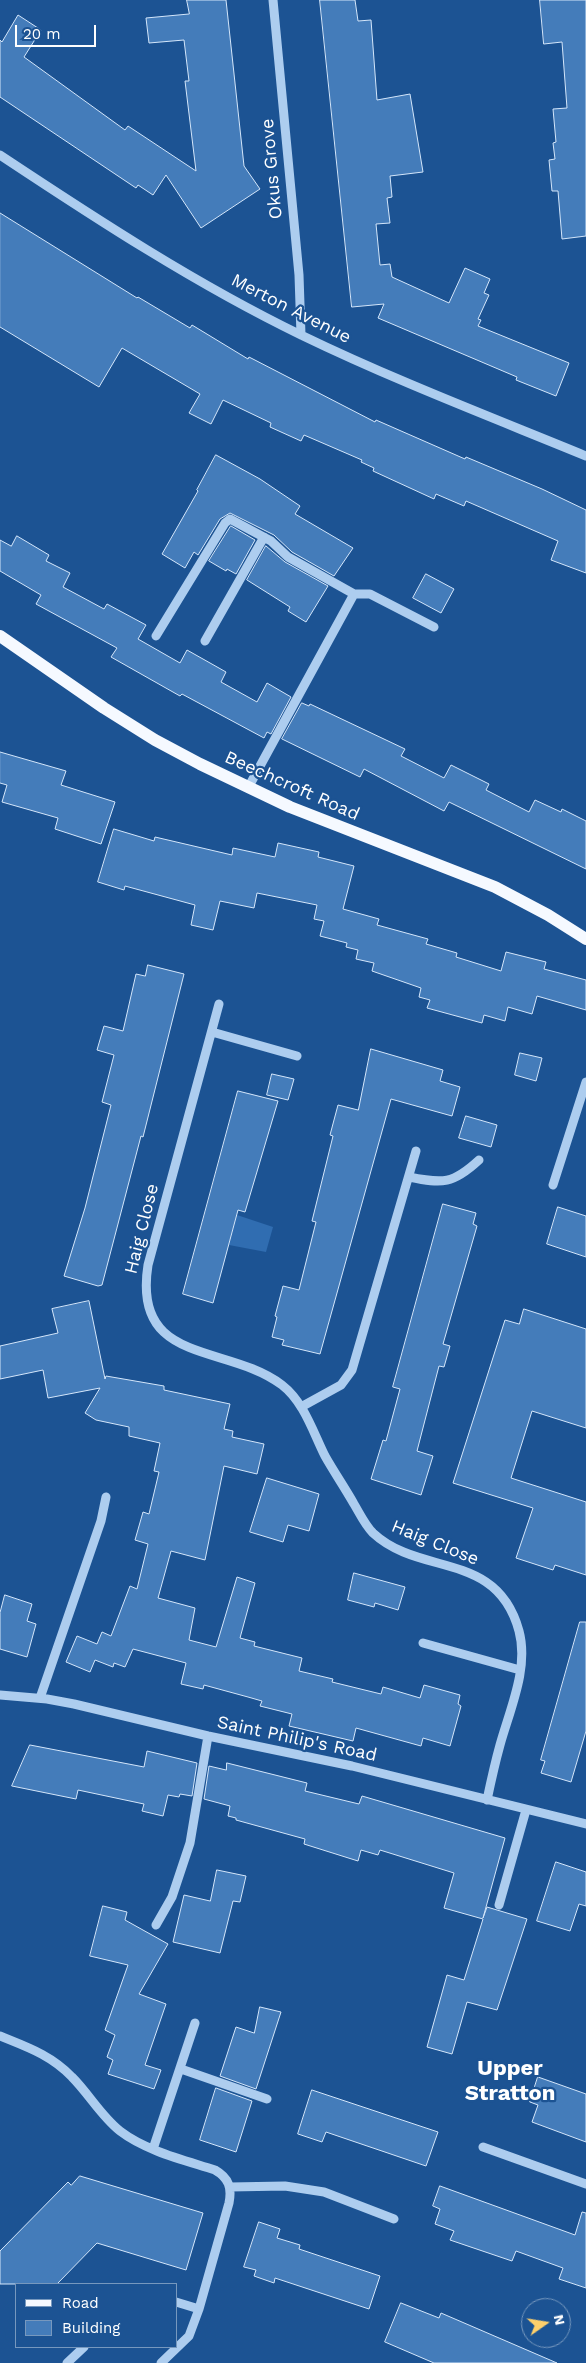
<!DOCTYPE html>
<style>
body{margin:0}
#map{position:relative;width:586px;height:2363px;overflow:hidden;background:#1c5393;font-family:"Work Sans",sans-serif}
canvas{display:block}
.legend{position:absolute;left:15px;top:2283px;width:162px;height:65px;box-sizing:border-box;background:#1c5393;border:1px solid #7798be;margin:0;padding:6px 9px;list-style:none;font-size:15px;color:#fff}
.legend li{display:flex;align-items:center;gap:10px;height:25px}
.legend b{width:25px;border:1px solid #7798be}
.north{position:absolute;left:521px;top:2298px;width:50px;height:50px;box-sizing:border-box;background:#1c5393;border:1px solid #7798be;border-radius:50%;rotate:77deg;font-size:14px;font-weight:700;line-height:20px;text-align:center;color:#fff}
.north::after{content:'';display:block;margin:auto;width:18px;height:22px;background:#ffd06b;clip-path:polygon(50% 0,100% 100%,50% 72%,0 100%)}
.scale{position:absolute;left:15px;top:25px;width:81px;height:22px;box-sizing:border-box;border:2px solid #fff;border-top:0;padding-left:6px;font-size:15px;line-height:18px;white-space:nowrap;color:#fff;-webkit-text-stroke:4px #1c5393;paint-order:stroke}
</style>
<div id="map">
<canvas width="586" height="2363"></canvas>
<ul class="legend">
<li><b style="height:6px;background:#f5f9ff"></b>Road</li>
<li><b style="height:14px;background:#447cba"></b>Building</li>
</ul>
<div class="north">N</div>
<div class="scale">20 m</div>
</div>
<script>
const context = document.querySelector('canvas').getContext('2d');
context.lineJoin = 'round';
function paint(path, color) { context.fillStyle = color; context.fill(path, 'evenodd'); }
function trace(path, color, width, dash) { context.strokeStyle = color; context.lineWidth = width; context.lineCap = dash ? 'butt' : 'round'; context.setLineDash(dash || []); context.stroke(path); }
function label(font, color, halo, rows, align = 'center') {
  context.font = font + ' "Work Sans",sans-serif'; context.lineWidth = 4.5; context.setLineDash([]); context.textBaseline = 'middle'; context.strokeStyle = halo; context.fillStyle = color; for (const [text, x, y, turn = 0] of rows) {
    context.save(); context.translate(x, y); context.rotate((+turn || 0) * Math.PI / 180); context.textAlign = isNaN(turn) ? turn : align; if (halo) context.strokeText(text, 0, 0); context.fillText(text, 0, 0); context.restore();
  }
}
paint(new Path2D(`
 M 237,1215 L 273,1227 L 266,1252 L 229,1245 Z`), '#306db1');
const building = new Path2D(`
 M 187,0 L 226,0 L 244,166 L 260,189 L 201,228 L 166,175 L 153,195 L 138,185 L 136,188 L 0,97 L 0,40 L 2,42 L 18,15 L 41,30 L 24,57 L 125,130 L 128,126 L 196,171 L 185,81 L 189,81 L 184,40 L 149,43 L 146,18 L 189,14 Z
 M 320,0 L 355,0 L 358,21 L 371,20 L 377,100 L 410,94 L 423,172 L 390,176 L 392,197 L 387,198 L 390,223 L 376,224 L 380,265 L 390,264 L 392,277 L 449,303 L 465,268 L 490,279 L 484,293 L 489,295 L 478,319 L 481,320 L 478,326 L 569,363 L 556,396 L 516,380 L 517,377 L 378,318 L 384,304 L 352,307 Z
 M 540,0 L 586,0 L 586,236 L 562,239 L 558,191 L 552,191 L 549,160 L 555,159 L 553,143 L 556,142 L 553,109 L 567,108 L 562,42 L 544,44 Z
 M 0,213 L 137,298 L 138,297 L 190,328 L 192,325 L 248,359 L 249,357 L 375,422 L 376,420 L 465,459 L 466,457 L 542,489 L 586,510 L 586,573 L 551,560 L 558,541 L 466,501 L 464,506 L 436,494 L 434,499 L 373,471 L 374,468 L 361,462 L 362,460 L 304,435 L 301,441 L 270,427 L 271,423 L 223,400 L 211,424 L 189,413 L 200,394 L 122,348 L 99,387 L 0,327 Z
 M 216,455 L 260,479 L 300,506 L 295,514 L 353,548 L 334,576 L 292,552 L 274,535 L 230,513 L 220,519 L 198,555 L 194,552 L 185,568 L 162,554 L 198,491 L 197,490 Z
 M 231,526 L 255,540 L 236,574 L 227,569 L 226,571 L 209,561 Z
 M 17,536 L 49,555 L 46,561 L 70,573 L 63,587 L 104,609 L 107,604 L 146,625 L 138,639 L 180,663 L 187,650 L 226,672 L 221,682 L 257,702 L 267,683 L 291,697 L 271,734 L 267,732 L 264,738 L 182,694 L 180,696 L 111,657 L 117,648 L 36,604 L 41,595 L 0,571 L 0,540 L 11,546 Z
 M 266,546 L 285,562 L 328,586 L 306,622 L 288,611 L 290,607 L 247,580 Z
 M 426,574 L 454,589 L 441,613 L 413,598 Z
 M 302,703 L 309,706 L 310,704 L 405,749 L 401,756 L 444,778 L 451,765 L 489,784 L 486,790 L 529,812 L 535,800 L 561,812 L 562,809 L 586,821 L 586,869 L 449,802 L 444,811 L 364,769 L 360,777 L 282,739 Z
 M 0,752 L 66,771 L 61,785 L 115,802 L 101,844 L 55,829 L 58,818 L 2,802 L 7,785 L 0,783 Z
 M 114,829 L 154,841 L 155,837 L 232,855 L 233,848 L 275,857 L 278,843 L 319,852 L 318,857 L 354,866 L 343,909 L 379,919 L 377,925 L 428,939 L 426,944 L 457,953 L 456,957 L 501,971 L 506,952 L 546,962 L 544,969 L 586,980 L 586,1010 L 537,996 L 532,1014 L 508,1007 L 505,1021 L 484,1015 L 482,1023 L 427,1008 L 430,1000 L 419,997 L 421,988 L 372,971 L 374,963 L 356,959 L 358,950 L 346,947 L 347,943 L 320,936 L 324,921 L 314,919 L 317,905 L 257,893 L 254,908 L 220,901 L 213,930 L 191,925 L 195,905 L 125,886 L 124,890 L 98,882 Z
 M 148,965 L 184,974 L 143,1137 L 141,1136 L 102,1285 L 98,1286 L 64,1276 L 85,1208 L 111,1105 L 102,1102 L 114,1055 L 97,1050 L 104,1026 L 123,1031 L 136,974 L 145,976 Z
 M 371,1049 L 443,1070 L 440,1081 L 460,1087 L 452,1116 L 391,1099 L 320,1354 L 282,1345 L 284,1340 L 272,1337 L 277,1317 L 275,1316 L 283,1286 L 299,1290 L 316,1222 L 312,1221 L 333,1136 L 330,1135 L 338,1105 L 358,1110 Z
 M 520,1053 L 542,1058 L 536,1081 L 515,1075 Z
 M 272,1074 L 294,1079 L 288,1100 L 267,1095 Z
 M 238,1091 L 278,1101 L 245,1212 L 238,1210 L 213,1303 L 183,1294 Z
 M 466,1116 L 497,1125 L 491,1147 L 459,1138 Z
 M 443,1204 L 476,1213 L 473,1224 L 477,1226 L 443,1344 L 450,1346 L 444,1367 L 439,1366 L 417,1451 L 433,1456 L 421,1495 L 371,1479 L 383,1440 L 386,1441 L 400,1389 L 393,1387 Z
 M 558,1207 L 586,1216 L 586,1257 L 547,1244 Z
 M 89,1301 L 105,1379 L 106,1376 L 164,1386 L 164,1390 L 230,1404 L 224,1429 L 233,1431 L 232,1437 L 264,1444 L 257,1474 L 224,1466 L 205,1560 L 171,1551 L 158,1598 L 195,1608 L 189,1640 L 216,1647 L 237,1577 L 255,1583 L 240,1638 L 255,1642 L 254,1646 L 302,1658 L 299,1671 L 333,1679 L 332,1682 L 381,1694 L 383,1687 L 420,1698 L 424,1685 L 460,1695 L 458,1704 L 461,1706 L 450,1746 L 423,1738 L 421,1746 L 356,1728 L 353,1741 L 289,1726 L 292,1714 L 260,1706 L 262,1701 L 248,1697 L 204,1685 L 203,1689 L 181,1684 L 186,1663 L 133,1649 L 125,1667 L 114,1663 L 113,1667 L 95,1660 L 90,1672 L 66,1662 L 77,1636 L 97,1644 L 102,1632 L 111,1636 L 130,1586 L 137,1589 L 148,1544 L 135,1540 L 143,1512 L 149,1514 L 159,1472 L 154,1471 L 160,1443 L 129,1436 L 129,1427 L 96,1420 L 85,1413 L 100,1388 L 48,1398 L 43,1370 L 0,1379 L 0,1346 L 58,1333 L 52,1309 Z
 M 524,1309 L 586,1329 L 586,1428 L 532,1411 L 511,1478 L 586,1502 L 586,1575 L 555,1565 L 553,1570 L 516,1558 L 533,1508 L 453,1483 L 505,1320 L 519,1324 Z
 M 267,1478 L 319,1494 L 309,1531 L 288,1525 L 283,1542 L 250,1532 Z
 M 354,1573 L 405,1587 L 398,1610 L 375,1603 L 374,1607 L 348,1600 Z
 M 5,1595 L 32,1604 L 27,1621 L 36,1624 L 27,1657 L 0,1649 L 0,1613 Z
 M 580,1622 L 586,1622 L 586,1731 L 571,1782 L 541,1773 L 545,1761 L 541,1760 Z
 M 30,1745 L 144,1767 L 147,1751 L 197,1763 L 192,1796 L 180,1794 L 179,1797 L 168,1795 L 163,1816 L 142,1811 L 144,1804 L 78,1790 L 76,1799 L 12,1786 Z
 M 227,1763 L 307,1783 L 305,1791 L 359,1804 L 362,1796 L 505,1838 L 483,1918 L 487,1907 L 527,1919 L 497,2010 L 467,2002 L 452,2054 L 427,2047 L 447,1975 L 464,1980 L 483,1919 L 444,1908 L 454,1873 L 380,1850 L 378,1855 L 361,1850 L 358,1861 L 304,1844 L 305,1839 L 236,1820 L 236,1818 L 228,1816 L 230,1806 L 204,1799 L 209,1766 L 226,1770 Z
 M 556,1862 L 586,1872 L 586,1906 L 579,1904 L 570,1931 L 537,1921 Z
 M 217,1870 L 246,1876 L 240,1902 L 233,1901 L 220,1953 L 173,1942 L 184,1895 L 210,1901 Z
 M 103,1906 L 127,1912 L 125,1920 L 168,1944 L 139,1994 L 166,2004 L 145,2065 L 161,2070 L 154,2089 L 108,2074 L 113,2060 L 107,2057 L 115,2035 L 105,2030 L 128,1965 L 90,1956 Z
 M 260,2007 L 281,2012 L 256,2089 L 220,2076 L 236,2027 L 254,2033 Z
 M 538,2077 L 586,2094 L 586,2142 L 532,2122 L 538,2105 L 530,2102 Z
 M 216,2088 L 252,2101 L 236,2152 L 200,2140 Z
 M 312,2090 L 438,2132 L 426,2166 L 326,2132 L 322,2142 L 298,2134 Z
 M 80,2176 L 203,2213 L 186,2270 L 97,2243 L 57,2284 L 0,2284 L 0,2251 L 68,2182 L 71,2185 Z
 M 440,2186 L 575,2235 L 582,2212 L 586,2213 L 586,2288 L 559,2279 L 563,2268 L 516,2251 L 512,2261 L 450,2240 L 454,2231 L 435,2224 L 440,2209 L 433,2206 Z
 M 259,2222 L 280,2229 L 277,2238 L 300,2245 L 299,2249 L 380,2276 L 369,2309 L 275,2278 L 274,2283 L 254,2276 L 256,2270 L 244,2267 Z
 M 401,2303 L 439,2318 L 441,2313 L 557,2363 L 434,2363 L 385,2342 Z`);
paint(building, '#447cba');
trace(building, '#d4e6fa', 1);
trace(new Path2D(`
 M 273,0 L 299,275 L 301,335
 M 0,155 C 98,220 196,284 301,335 C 394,380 491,417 586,456
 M 354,594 L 370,594 L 434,627
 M 156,636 L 225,523 L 230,519 L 271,541 L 288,557 L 354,594 L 248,788
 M 205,641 L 264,537
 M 219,1004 L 148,1265 C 132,1366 227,1343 282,1385 C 304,1402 313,1432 325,1456 C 334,1472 345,1488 354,1504 C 360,1514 365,1525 373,1533 C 420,1577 497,1550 519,1631 C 529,1668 510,1709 500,1745 C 495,1763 491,1781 487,1800
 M 212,1032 L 297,1056
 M 409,1177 C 443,1184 453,1184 479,1160
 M 553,1185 L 586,1082
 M 301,1407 L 341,1385 L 352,1370 L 416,1151
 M 423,1643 L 520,1670
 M 0,1695 L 47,1699 L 74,1704 L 208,1736 L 352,1766 L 586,1824
 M 40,1698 L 101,1521 L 106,1497
 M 499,1905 L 526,1810
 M 156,1925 L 172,1897 L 190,1843 L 208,1736
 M 0,2036 C 27,2047 51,2055 72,2077 C 89,2094 101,2116 120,2131 C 146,2151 184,2160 215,2170 C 229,2178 232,2188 229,2203 L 199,2309 L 189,2336 L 161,2363
 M 181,2069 L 267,2099
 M 483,2147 L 586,2184
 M 153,2149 L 195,2023
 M 230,2187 L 285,2186 L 324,2192 L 394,2219
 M 176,2302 L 199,2309
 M 67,2363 L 84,2347`), '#adcdef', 9);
trace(new Path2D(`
 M 0,636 L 104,708 L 155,740 L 200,764 L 290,807 L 495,887 L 548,915 L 586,939`), '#f5f9ff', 12);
label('18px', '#fff', '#1c5393', [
 ["Okus Grove",272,169,-95],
 ["Merton Avenue",291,309,27],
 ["Beechcroft Road",292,786,24],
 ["Haig Close",142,1229,-76],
 ["Haig Close",435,1543,22],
 ["Saint Philip's Road",297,1739,12]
]);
label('bold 22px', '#fff', '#1c5393', [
 ["Upper",510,2069],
 ["Stratton",510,2094]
]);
</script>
